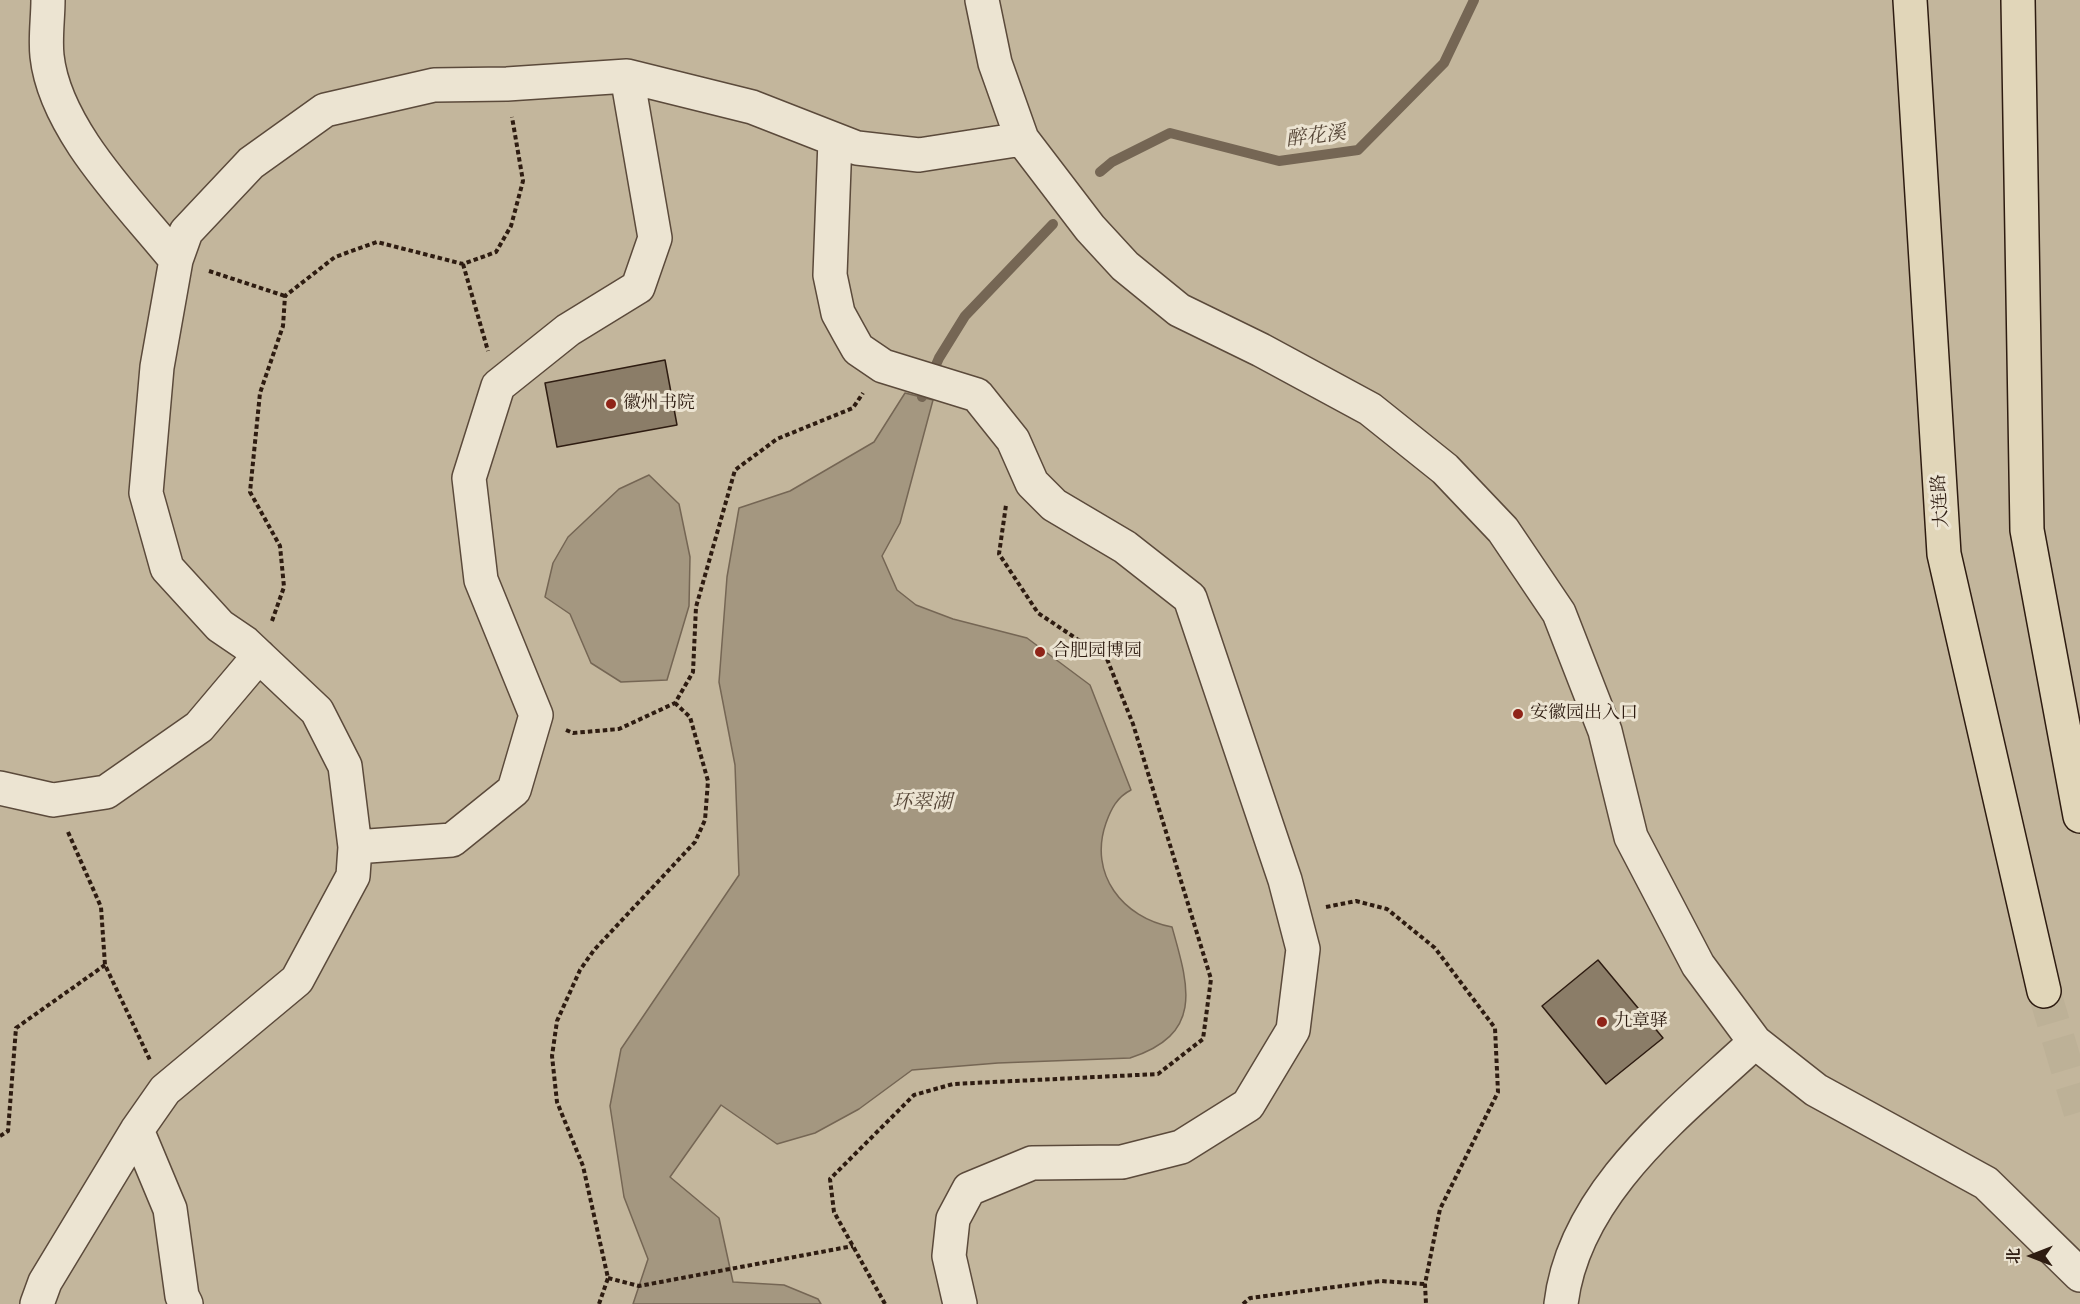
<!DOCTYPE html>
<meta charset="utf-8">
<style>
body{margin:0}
#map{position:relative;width:2080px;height:1304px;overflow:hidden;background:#e1d6b9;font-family:"IM FELL Great Primer","Noto Serif SC",serif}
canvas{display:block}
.north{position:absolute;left:2002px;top:1226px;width:60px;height:60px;-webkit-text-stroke:4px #ece4d2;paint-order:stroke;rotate:270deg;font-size:16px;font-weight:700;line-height:24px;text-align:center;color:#2e1c11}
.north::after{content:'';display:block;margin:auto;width:21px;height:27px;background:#2e1c11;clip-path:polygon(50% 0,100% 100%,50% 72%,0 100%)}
</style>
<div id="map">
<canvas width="2080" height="1304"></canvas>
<div class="north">北</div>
</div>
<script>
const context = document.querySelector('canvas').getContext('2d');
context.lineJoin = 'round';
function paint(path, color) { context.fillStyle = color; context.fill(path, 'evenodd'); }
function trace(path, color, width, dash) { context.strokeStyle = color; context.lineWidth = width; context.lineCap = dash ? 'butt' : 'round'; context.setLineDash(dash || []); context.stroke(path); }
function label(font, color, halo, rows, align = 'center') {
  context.font = font + ' "IM FELL Great Primer","Noto Serif SC",serif'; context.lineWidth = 6; context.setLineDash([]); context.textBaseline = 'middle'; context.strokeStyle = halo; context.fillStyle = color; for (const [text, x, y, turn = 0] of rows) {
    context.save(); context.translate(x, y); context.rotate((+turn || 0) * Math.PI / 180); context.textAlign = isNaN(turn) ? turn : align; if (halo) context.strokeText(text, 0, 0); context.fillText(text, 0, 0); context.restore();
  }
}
paint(new Path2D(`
 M 0,0 L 2080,0 L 2080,1304 L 0,1304 Z`), '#c3b69c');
const water = new Path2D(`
 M 905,393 L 933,400 L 900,523 L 882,556 L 897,590 L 916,605 L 953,619 L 1027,638 L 1090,685 L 1131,790 C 1117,797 1111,809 1106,823 C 1088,874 1123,918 1172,927 C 1189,987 1204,1034 1130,1058 L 998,1063 L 912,1070 L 859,1109 L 815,1133 L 777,1144 L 721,1105 L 670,1177 L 719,1218 L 733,1282 L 784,1285 L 818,1299 L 821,1304 L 633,1304 L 648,1259 L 624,1197 L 610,1106 L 621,1049 L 739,875 L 735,765 L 719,682 L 727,577 L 739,508 L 790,491 L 874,442 Z
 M 649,475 L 679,504 L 690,557 L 689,606 L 667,680 L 621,682 L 591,663 L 570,614 L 545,597 L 553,563 L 568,537 L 619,489 Z`);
paint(water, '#a49780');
trace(water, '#756654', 1.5);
trace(new Path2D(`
 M 1100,172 L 1112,162 L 1170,133 L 1279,161 L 1358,150 L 1444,63 L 1474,0
 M 922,397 L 939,358 L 965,316 L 1053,224`), '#756654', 10);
const building = new Path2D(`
 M 665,360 L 677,425 L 557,447 L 545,383 Z
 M 1598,960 L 1663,1038 L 1606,1084 L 1542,1006 Z`);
paint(building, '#8b7d68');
trace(building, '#2e1c11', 1.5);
trace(new Path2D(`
 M 2044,991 L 2080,1112`), '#bdb197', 33, [33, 16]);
const minor = new Path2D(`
 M 48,0 C 48,18 45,38 47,56 C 55,130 130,203 176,260
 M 982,0 L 995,63 L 1022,139 L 1090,228 L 1125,266 L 1179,310 L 1261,350 L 1370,409 L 1445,469 L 1503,530 L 1559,613 L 1605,731 L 1631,837 L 1698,965 L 1755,1042 L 1816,1090 L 1986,1183 L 2080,1275
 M 835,140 L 830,275 L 838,313 L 849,333 L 858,349 L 883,366 L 977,395 L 1013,440 L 1032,483 L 1054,505 L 1125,547 L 1190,598 L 1285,880 L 1303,949 L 1293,1030 L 1248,1105 L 1181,1147 L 1122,1162 L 1032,1163 L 969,1189 L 953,1219 L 949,1256 L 960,1304
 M 0,788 L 53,800 L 106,792 L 199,727 L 259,656
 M 355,847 L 452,840 L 514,790 L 536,715 L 481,580 L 469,478 L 498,386 L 568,330 L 638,287 L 655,238 L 627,76
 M 137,1130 L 170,1209 L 182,1296 L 186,1304
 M 37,1304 L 45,1282 L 137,1130 L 165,1090 L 297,980 L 353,876 L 355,847 L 345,766 L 317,711 L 245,643 L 220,626 L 167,568 L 146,493 L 157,367 L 176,260 L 186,232 L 251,163 L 325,110 L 434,85 L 507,84 L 627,76 L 752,107 L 857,148 L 919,155 L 1022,139
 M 1561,1304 C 1574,1192 1679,1113 1755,1042`);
const major = new Path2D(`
 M 1910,0 L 1944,554 L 2044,991
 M 2018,0 L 2027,530 L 2080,816`);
trace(minor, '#5b4a3b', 36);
trace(major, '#2e1c11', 36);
trace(new Path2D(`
 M 463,264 L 488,351
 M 209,271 L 285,296
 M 272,621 L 284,587 L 280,546 L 250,492 L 260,393 L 283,326 L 285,296 L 335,257 L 377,242 L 463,264 L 496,252 L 511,226 L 523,181 L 512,117
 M 566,730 L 573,733 L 619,729 L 675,703 L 693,672 L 696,607 L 735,470 L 777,439 L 853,408 L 863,393
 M 68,832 L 101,907 L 105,965 L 150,1060
 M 1326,907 L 1356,901 L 1387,909 L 1435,948 L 1495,1028 L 1498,1092 L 1440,1209 L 1425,1284 L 1426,1304
 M 0,1136 L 8,1131 L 16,1028 L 105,965
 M 608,1278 L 639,1286 L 853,1246
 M 599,1304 L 608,1278 L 583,1166 L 557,1102 L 552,1056 L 557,1021 L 580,970 L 594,950 L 695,842 L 705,820 L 708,781 L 690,717 L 675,703
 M 885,1304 L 834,1212 L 830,1179 L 914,1095 L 953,1084 L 1158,1074 L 1203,1039 L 1211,979 L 1133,724 L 1107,659 L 1038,613 L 999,554 L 1006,505
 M 1243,1304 L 1250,1298 L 1381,1281 L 1425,1284`), '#2e1c11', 4, [4.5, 3]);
trace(minor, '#ece4d2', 33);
trace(major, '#e1d6b9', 33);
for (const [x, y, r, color] of [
 [611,404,6,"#8f2418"],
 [1040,652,6,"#8f2418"],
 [1518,714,6,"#8f2418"],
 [1602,1022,6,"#8f2418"]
]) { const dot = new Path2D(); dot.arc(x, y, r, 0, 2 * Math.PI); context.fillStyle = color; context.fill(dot); trace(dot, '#ece4d2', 2); }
label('18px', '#2e1c11', '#ece4d2', [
 ["徽州书院",623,404],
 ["合肥园博园",1052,652],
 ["安徽园出入口",1530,714],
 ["九章驿",1614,1022]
], 'left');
label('18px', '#2e1c11', '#ece4d2', [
 ["大连路",1941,501,-94]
]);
label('italic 20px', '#574738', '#ece4d2', [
 ["醉花溪",1316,137,-7],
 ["环翠湖",922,803]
]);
</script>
